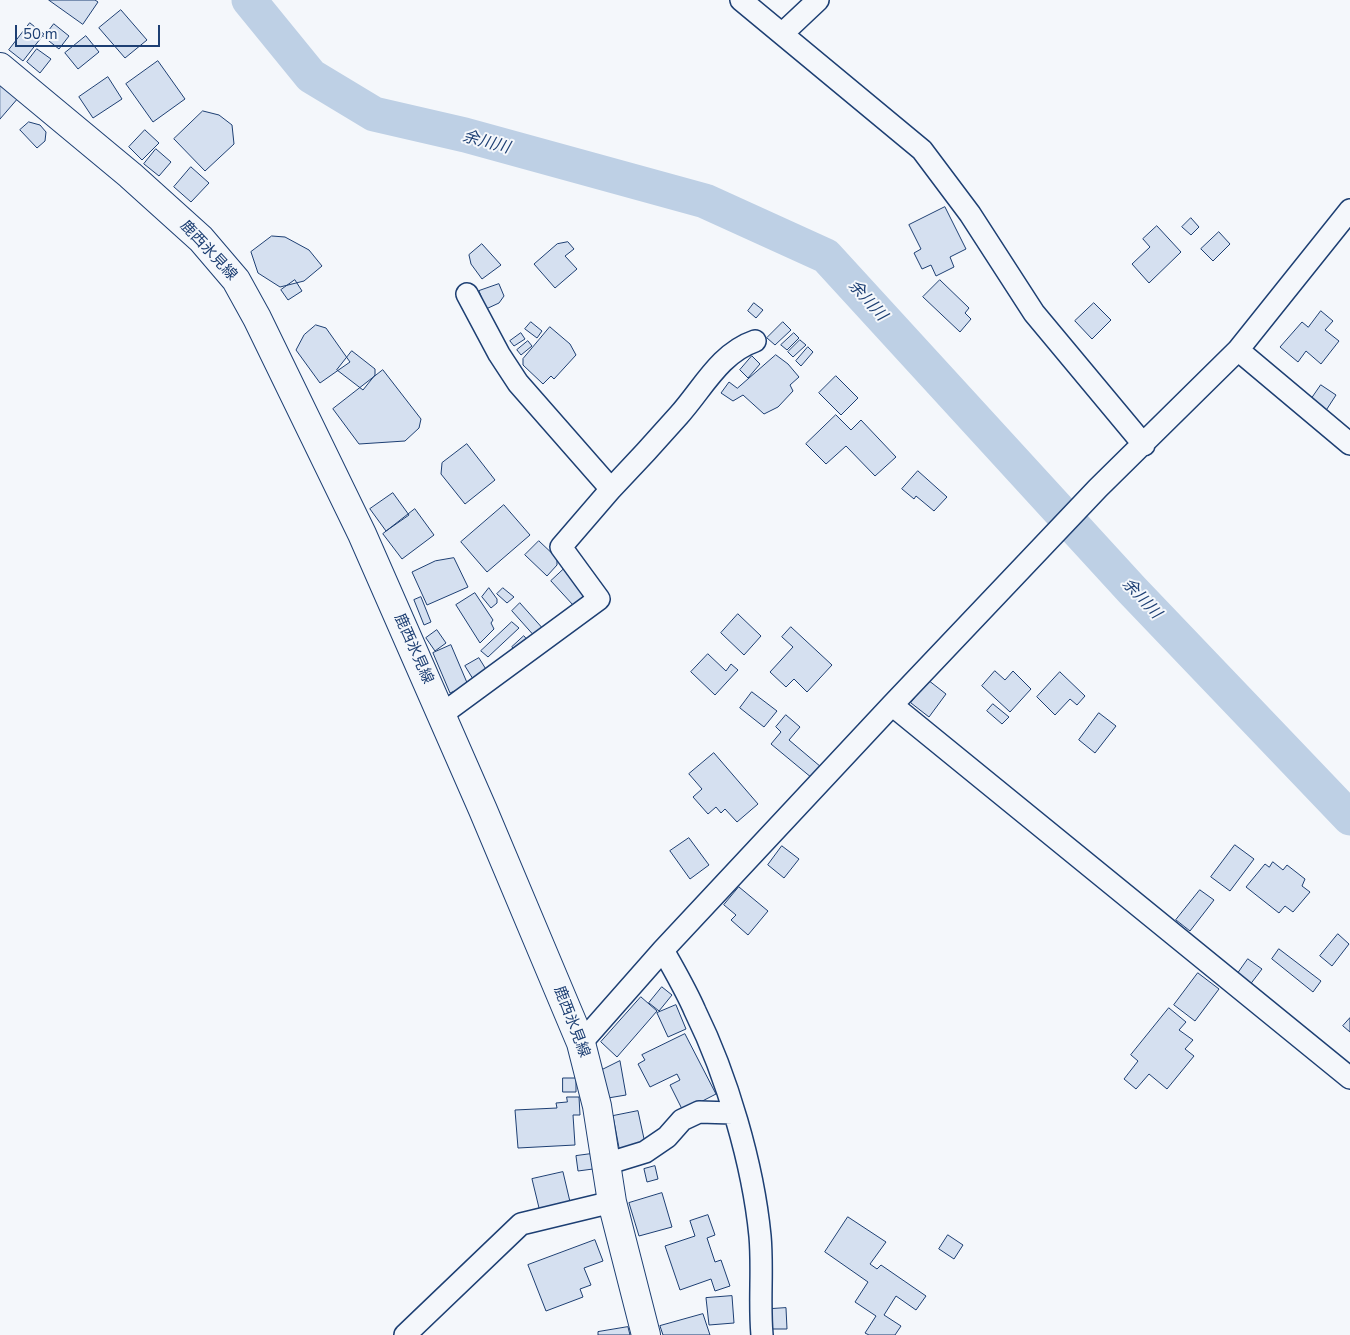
<!DOCTYPE html>
<meta charset="utf-8">
<style>
body{margin:0}
#map{position:relative;width:1350px;height:1335px;overflow:hidden;background:#f4f7fb;font-family:"Nunito Sans",sans-serif}
canvas{display:block}
.scale{position:absolute;left:15px;top:25px;width:145px;height:22px;box-sizing:border-box;border:2px solid #1d3f73;border-top:0;padding-left:6px;font-size:15px;line-height:18px;white-space:nowrap;color:#1d3f73;-webkit-text-stroke:4px #f4f7fb;paint-order:stroke}
</style>
<div id="map">
<canvas width="1350" height="1335"></canvas>
<div class="scale">50 m</div>
</div>
<script>
const context = document.querySelector('canvas').getContext('2d');
context.lineJoin = 'round';
function trace(path, color, width, dash) { context.strokeStyle = color; context.lineWidth = width; context.lineCap = dash ? 'butt' : 'round'; context.setLineDash(dash || []); context.stroke(path); }
function paint(path, color) { context.fillStyle = color; context.fill(path, 'evenodd'); }
function label(font, color, halo, rows, align = 'center') {
  context.font = font + ' "Nunito Sans","Noto Sans JP",sans-serif'; context.lineWidth = 4; context.setLineDash([]); context.textBaseline = 'middle'; context.strokeStyle = halo; context.fillStyle = color; for (const [text, x, y, turn = 0] of rows) {
    context.save(); context.translate(x, y); context.rotate((+turn || 0) * Math.PI / 180); context.textAlign = isNaN(turn) ? turn : align; if (halo) context.strokeText(text, 0, 0); context.fillText(text, 0, 0); context.restore();
  }
}
trace(new Path2D(`
 M 249,0 L 311,76 L 374,114 L 465,135 L 705,201 L 826,256 L 1132,590 L 1350,818`), '#bed0e5', 35);
const building = new Path2D(`
 M 49,0 L 95,0 L 98,2 L 83,24 Z
 M 121,10 L 147,40 L 125,58 L 99,28 Z
 M 30,23 L 44,34 L 23,61 L 9,50 Z
 M 54,24 L 69,36 L 59,49 L 44,37 Z
 M 86,36 L 99,52 L 78,69 L 65,53 Z
 M 37,49 L 51,59 L 40,73 L 27,62 Z
 M 158,61 L 185,99 L 153,122 L 126,84 Z
 M 108,77 L 122,99 L 93,118 L 79,97 Z
 M 0,80 L 19,97 L 0,119 Z
 M 203,111 L 219,115 L 232,125 L 234,144 L 205,171 L 174,139 Z
 M 29,122 L 40,125 L 46,132 L 45,141 L 37,148 L 20,130 Z
 M 145,130 L 159,143 L 142,160 L 129,147 Z
 M 156,149 L 171,162 L 159,176 L 144,164 Z
 M 191,167 L 209,183 L 191,202 L 174,187 Z
 M 945,207 L 966,249 L 950,257 L 954,267 L 936,276 L 931,265 L 922,269 L 914,253 L 921,249 L 909,225 Z
 M 1191,218 L 1199,227 L 1191,235 L 1182,227 Z
 M 1157,226 L 1181,252 L 1149,283 L 1132,264 L 1150,247 L 1143,239 Z
 M 1219,232 L 1230,244 L 1213,261 L 1201,249 Z
 M 272,236 L 285,237 L 309,250 L 322,266 L 304,281 L 280,287 L 258,273 L 251,252 Z
 M 568,242 L 574,249 L 565,256 L 577,269 L 555,288 L 534,264 L 557,244 Z
 M 482,244 L 501,265 L 482,279 L 471,264 L 469,255 Z
 M 295,280 L 302,291 L 288,300 L 281,290 Z
 M 940,280 L 969,308 L 965,313 L 971,319 L 960,332 L 923,297 Z
 M 499,284 L 504,296 L 499,303 L 486,309 L 479,291 Z
 M 754,303 L 763,310 L 756,318 L 748,311 Z
 M 1094,303 L 1111,320 L 1092,339 L 1075,321 Z
 M 1321,311 L 1333,321 L 1325,330 L 1339,341 L 1321,364 L 1306,351 L 1298,362 L 1280,347 L 1302,322 L 1308,327 Z
 M 531,322 L 542,331 L 537,338 L 525,329 Z
 M 783,322 L 791,330 L 775,345 L 767,338 Z
 M 316,325 L 326,328 L 350,362 L 320,383 L 296,350 L 304,335 Z
 M 550,327 L 570,344 L 576,355 L 554,379 L 551,376 L 543,384 L 523,365 L 523,359 Z
 M 521,333 L 525,339 L 514,346 L 510,341 Z
 M 794,333 L 799,338 L 787,350 L 781,345 Z
 M 800,340 L 806,345 L 793,357 L 788,352 Z
 M 528,341 L 532,346 L 521,355 L 517,350 Z
 M 808,347 L 813,352 L 801,366 L 796,361 Z
 M 352,351 L 375,369 L 375,375 L 363,390 L 337,370 Z
 M 776,355 L 788,364 L 799,377 L 790,385 L 793,391 L 778,407 L 764,414 L 743,395 L 733,401 L 721,393 L 729,382 L 737,388 Z
 M 752,356 L 760,364 L 748,378 L 740,370 Z
 M 383,370 L 421,419 L 419,428 L 405,441 L 359,444 L 333,409 Z
 M 836,376 L 858,398 L 841,415 L 819,393 Z
 M 1321,385 L 1336,395 L 1325,412 L 1310,401 Z
 M 836,415 L 851,430 L 861,420 L 896,457 L 875,476 L 846,446 L 826,464 L 806,444 Z
 M 467,444 L 495,480 L 465,504 L 441,474 L 442,463 Z
 M 918,471 L 947,497 L 934,511 L 916,496 L 914,499 L 902,489 Z
 M 393,493 L 409,515 L 386,531 L 370,509 Z
 M 504,505 L 530,535 L 487,572 L 461,542 Z
 M 415,509 L 434,535 L 402,559 L 383,534 Z
 M 539,541 L 557,558 L 557,565 L 547,576 L 525,555 Z
 M 454,558 L 468,587 L 427,605 L 412,572 L 435,561 Z
 M 565,568 L 587,593 L 573,605 L 551,581 Z
 M 489,588 L 497,599 L 497,603 L 491,608 L 482,597 Z
 M 503,588 L 514,597 L 507,603 L 497,594 Z
 M 475,593 L 493,620 L 491,623 L 494,629 L 480,643 L 456,605 Z
 M 421,597 L 431,622 L 424,625 L 414,600 Z
 M 520,603 L 545,631 L 537,639 L 512,611 Z
 M 738,614 L 761,636 L 744,655 L 721,633 Z
 M 512,622 L 519,628 L 488,657 L 481,651 Z
 M 791,627 L 832,665 L 807,692 L 794,679 L 786,687 L 770,672 L 793,647 L 782,637 Z
 M 437,630 L 446,643 L 435,651 L 426,638 Z
 M 524,636 L 529,642 L 517,652 L 512,647 Z
 M 451,645 L 468,685 L 450,693 L 433,653 Z
 M 708,654 L 726,671 L 731,664 L 738,670 L 715,695 L 691,672 Z
 M 479,658 L 487,671 L 473,679 L 465,666 Z
 M 995,671 L 1005,680 L 1013,671 L 1031,689 L 1010,712 L 982,686 Z
 M 1060,672 L 1085,696 L 1077,705 L 1070,699 L 1055,715 L 1037,697 Z
 M 928,680 L 946,694 L 929,717 L 911,703 Z
 M 752,692 L 777,711 L 764,727 L 740,708 Z
 M 993,704 L 1009,717 L 1002,724 L 987,711 Z
 M 1099,713 L 1116,726 L 1095,753 L 1079,740 Z
 M 786,715 L 800,727 L 789,740 L 821,767 L 812,778 L 771,744 L 781,732 L 776,727 Z
 M 714,753 L 758,804 L 737,822 L 725,809 L 721,813 L 716,807 L 708,814 L 693,797 L 702,789 L 689,774 Z
 M 689,838 L 709,865 L 690,879 L 670,851 Z
 M 1235,845 L 1254,859 L 1230,891 L 1211,877 Z
 M 782,846 L 799,859 L 784,878 L 768,865 Z
 M 1273,862 L 1283,870 L 1287,865 L 1305,879 L 1302,886 L 1310,892 L 1293,912 L 1285,906 L 1279,913 L 1246,887 L 1265,864 L 1269,867 Z
 M 739,887 L 768,911 L 748,935 L 731,920 L 736,915 L 724,905 Z
 M 1200,890 L 1214,900 L 1190,931 L 1176,920 Z
 M 1338,934 L 1349,944 L 1332,966 L 1320,956 Z
 M 1279,949 L 1321,981 L 1313,992 L 1272,959 Z
 M 1248,959 L 1262,969 L 1249,986 L 1236,976 Z
 M 1198,973 L 1219,989 L 1195,1021 L 1174,1005 Z
 M 662,987 L 672,995 L 659,1011 L 649,1003 Z
 M 641,997 L 657,1011 L 617,1057 L 601,1042 Z
 M 676,1005 L 686,1029 L 668,1037 L 657,1013 Z
 M 1169,1008 L 1186,1022 L 1179,1030 L 1193,1040 L 1185,1049 L 1194,1056 L 1167,1089 L 1149,1074 L 1136,1089 L 1124,1079 L 1138,1061 L 1131,1055 Z
 M 1350,1018 L 1350,1032 L 1343,1026 Z
 M 685,1034 L 716,1094 L 683,1111 L 670,1085 L 680,1080 L 677,1074 L 650,1087 L 638,1064 L 645,1060 L 642,1055 Z
 M 620,1061 L 626,1095 L 608,1098 L 602,1070 Z
 M 563,1078 L 576,1078 L 576,1092 L 563,1092 Z
 M 567,1097 L 579,1097 L 580,1115 L 573,1115 L 575,1145 L 518,1148 L 515,1110 L 557,1108 L 556,1103 L 567,1102 Z
 M 638,1111 L 646,1148 L 620,1153 L 613,1116 Z
 M 591,1154 L 593,1169 L 578,1171 L 576,1156 Z
 M 655,1166 L 658,1179 L 647,1182 L 644,1169 Z
 M 563,1172 L 571,1206 L 540,1212 L 532,1179 Z
 M 662,1193 L 672,1227 L 639,1236 L 629,1203 Z
 M 708,1215 L 715,1235 L 707,1238 L 715,1262 L 721,1260 L 730,1286 L 715,1291 L 711,1279 L 680,1290 L 665,1246 L 695,1236 L 690,1221 Z
 M 848,1217 L 886,1242 L 870,1264 L 877,1269 L 881,1265 L 926,1296 L 916,1310 L 896,1296 L 884,1315 L 901,1326 L 895,1335 L 869,1335 L 865,1333 L 876,1316 L 855,1302 L 868,1282 L 825,1252 Z
 M 948,1235 L 963,1245 L 954,1259 L 939,1249 Z
 M 595,1240 L 603,1261 L 584,1268 L 591,1285 L 580,1289 L 583,1297 L 546,1311 L 528,1265 Z
 M 732,1296 L 734,1323 L 709,1325 L 706,1298 Z
 M 786,1308 L 787,1329 L 772,1329 L 771,1309 Z
 M 703,1314 L 710,1335 L 663,1335 L 660,1326 Z
 M 628,1327 L 630,1335 L 598,1335 L 598,1332 Z`);
paint(building, '#d5e0f0');
trace(building, '#1d3f73', 1);
const minor = new Path2D(`
 M 741,0 L 922,150 L 970,214 L 1034,313 L 1144,445
 M 783,33 L 818,0
 M 1238,350 L 1350,444
 M 611,489 C 634,465 657,440 679,415 C 703,388 720,353 755,341
 M 892,705 L 1350,1078
 M 441,715 L 599,599 L 561,547 L 611,489 L 518,383 L 499,354 L 467,294
 M 663,950 C 674,970 686,990 695,1011 C 727,1076 753,1164 760,1236 C 763,1269 759,1302 762,1335
 M 581,1043 L 663,950 L 892,705 L 1098,488 L 1238,350 L 1350,210
 M 606,1164 L 645,1152 L 667,1137 L 682,1120 L 699,1112 L 733,1113
 M 405,1335 L 521,1224 L 612,1202`);
const major = new Path2D(`
 M 0,67 L 130,175 L 201,239 L 236,280 L 257,318 L 362,534 L 483,810 L 581,1043 L 597,1106 L 612,1202 L 646,1335`);
trace(minor, '#1d3f73', 24);
trace(major, '#1d3f73', 30);
trace(minor, '#f4f7fb', 21);
trace(major, '#f4f7fb', 28);
label('15px', '#1d3f73', '#f4f7fb', [
 ["鹿西氷見線",208,251,47],
 ["鹿西氷見線",413,649,66],
 ["鹿西氷見線",571,1022,69]
]);
label('italic 16px', '#1d3f73', '#f4f7fb', [
 ["余川川",486,143,15],
 ["余川川",867,301,48],
 ["余川川",1141,599,47]
]);
</script>
